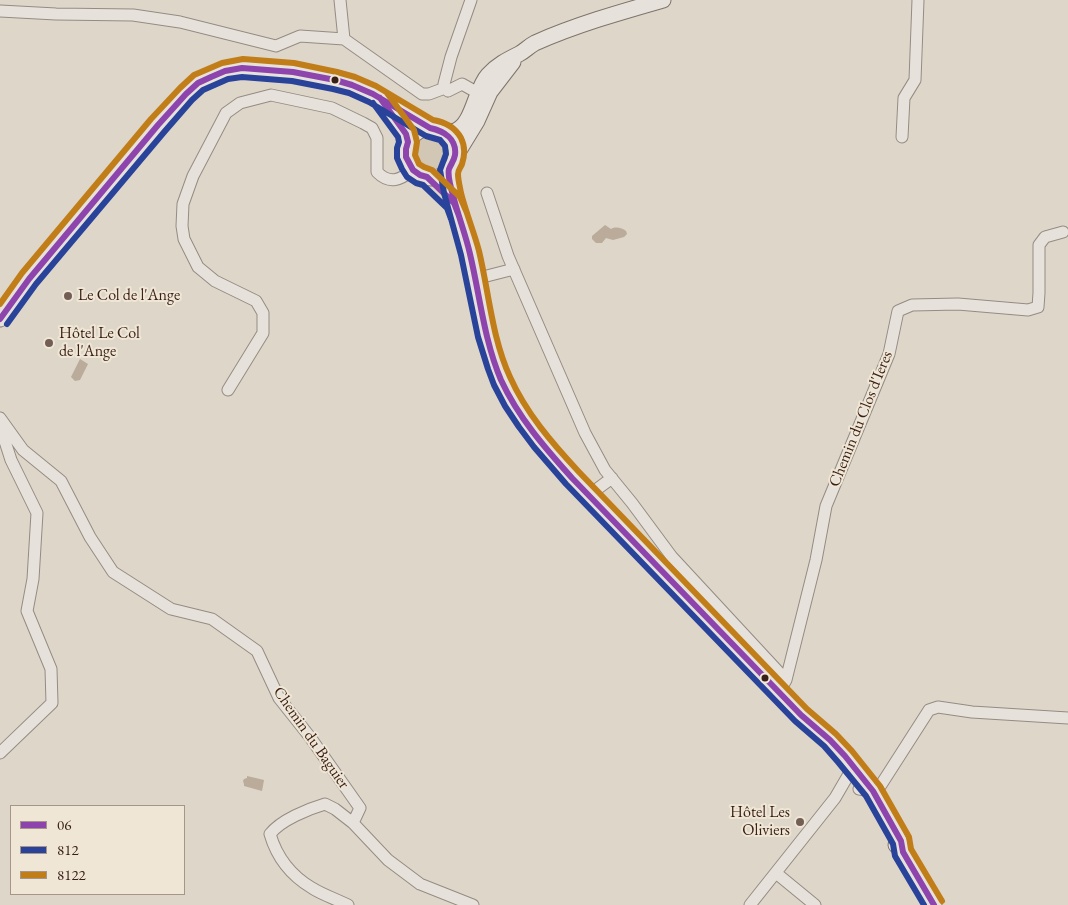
<!DOCTYPE html>
<meta charset="utf-8">
<style>
body{margin:0}
#map{position:relative;width:1068px;height:905px;overflow:hidden;background:#ded6c8;font-family:"EB Garamond",serif}
canvas{display:block}
.legend{position:absolute;left:10px;top:805px;width:175px;height:90px;box-sizing:border-box;background:#efe6d6;border:1px solid #a69689;margin:0;padding:6px 9px;list-style:none;font-size:15px;color:#381e15}
.legend li{display:flex;align-items:center;gap:10px;height:25px}
.legend b{width:25px;border:1px solid #a69689}
</style>
<div id="map">
<canvas width="1068" height="905"></canvas>
<ul class="legend">
<li><b style="height:6px;background:#8e44ad"></b>06</li>
<li><b style="height:6px;background:#29439b"></b>812</li>
<li><b style="height:6px;background:#c07d18"></b>8122</li>
</ul>
</div>
<script>
const context = document.querySelector('canvas').getContext('2d');
context.lineJoin = 'round';
function paint(path, color) { context.fillStyle = color; context.fill(path, 'evenodd'); }
function trace(path, color, width, dash) { context.strokeStyle = color; context.lineWidth = width; context.lineCap = dash ? 'butt' : 'round'; context.setLineDash(dash || []); context.stroke(path); }
function label(font, color, halo, rows, align = 'center') {
  context.font = font + ' "EB Garamond",serif'; context.lineWidth = 4; context.setLineDash([]); context.textBaseline = 'middle'; context.strokeStyle = halo; context.fillStyle = color; for (const [text, x, y, turn = 0] of rows) {
    context.save(); context.translate(x, y); context.rotate((+turn || 0) * Math.PI / 180); context.textAlign = isNaN(turn) ? turn : align; if (halo) context.strokeText(text, 0, 0); context.fillText(text, 0, 0); context.restore();
  }
}
paint(new Path2D(`
 M412 153a18 18 0 1 1 36 0a18 18 0 1 1-36 0Z`), '#d2c6b4');
paint(new Path2D(`
 M 605,225 L 611,229 C 616,226 622,228 626,231 L 627,234 L 624,237 L 613,240 L 606,238 L 602,243 L 596,243 L 592,239 L 592,236 Z
 M 80,359 L 88,364 L 80,380 L 75,381 L 71,377 Z
 M 247,776 L 264,780 L 262,791 L 244,786 L 244,784 L 243,781 L 244,779 L 247,778 Z`), '#baab9a');
const minor = new Path2D(`
 M 340,0 L 344,39 L 422,94 L 429,94 L 445,88
 M 471,0 L 451,57 L 444,84 L 445,88 L 448,91 L 462,84 L 478,93 L 481,98 L 480,100
 M 0,11 L 56,14 L 133,15 L 180,22 L 276,46 L 300,36 L 344,39
 M 902,137 L 904,98 L 915,80 L 918,0
 M 487,193 L 508,256 L 585,433 L 605,470 L 632,503 L 672,557 L 786,680
 M 475,279 L 514,269
 M 228,390 L 263,333 L 263,313 L 256,301 L 215,281 L 198,267 L 184,239 L 182,226 L 183,204 L 193,176 L 226,113 L 240,103 L 271,95 L 332,108 L 363,123 L 372,128 L 377,138 L 377,172 C 390,185 400,180 413,170
 M 0,418 L 23,450 L 61,481 L 90,537 L 113,572 L 171,609 L 212,619 L 257,651 L 279,698 L 310,737 L 360,808 L 353,823
 M 0,426 L 11,460 L 37,513 L 33,579 L 27,611 L 51,669 L 52,703 L 0,753
 M 589,495 L 612,478
 M 779,692 L 786,680 L 816,560 L 826,506 L 889,354 L 898,311 L 912,305 L 958,304 L 1028,310 L 1038,307 L 1039,293 L 1039,245 L 1045,237 L 1063,232
 M 859,789 L 873,791 L 879,788 L 929,710 L 938,707 L 972,712 L 1068,718
 M 776,873 L 815,905
 M 348,905 C 336,899 323,895 312,888 C 290,875 277,858 270,834 C 281,820 308,809 325,804 L 335,809 L 353,823 L 388,860 L 420,884 L 473,905
 M 750,905 L 835,798 L 849,774 C 856,773 857,778 861,783`);
const secondary = new Path2D(`
 M 386,105 L 399,123 L 408,142
 M406 153a25 25 0 1 1 50 0a25 25 0 1 1-50 0Z
 M 444,131 C 448,131 452,132 455,131 C 473,125 475,89 488,75 C 497,65 507,60 519,54 C 525,51 529,46 535,43 C 575,25 621,12 663,0
 M 455,157 L 477,121 L 490,92 L 513,62
 M 449,170 C 451,201 463,225 470,255 C 479,295 485,346 502,382 C 531,441 580,486 625,532 C 681,592 738,650 795,709 C 806,720 819,729 830,740 C 852,762 870,787 885,814 C 892,827 900,838 903,852
 M 0,319 L 29,279 L 158,125 L 186,94 L 198,83 L 211,77 L 225,71 L 242,68 L 293,72 L 335,80 L 352,85 L 373,94 L 430,128
 M 896,845 L 903,852 L 934,905`);
trace(minor, '#948c84', 13);
trace(secondary, '#7d746c', 17);
trace(minor, '#e6e2db', 11);
trace(secondary, '#e6e2db', 15);
trace(new Path2D(`
 M 380,98 L 406,134 L 408,142 L 406,149 L 406,157 L 413,170 L 420,175 L 427,177 L 454,203 L 459,216
 M 0,319 L 29,279 L 158,125 L 186,94 L 198,83 L 211,77 L 225,71 L 242,68 L 293,72 L 335,80 L 352,85 L 373,94 L 430,128 C 444,131 457,139 455,155 C 454,161 451,164 449,169 C 447,176 452,192 454,199 C 459,218 466,236 470,254 C 480,296 484,340 501,380 C 518,417 545,448 572,478 L 801,715 L 830,740 L 845,756 L 873,791 L 901,841 L 903,852 L 934,905`), '#8e44ad', 6);
trace(new Path2D(`
 M 373,103 L 398,137 L 399,142 L 397,148 L 397,158 L 402,169 L 407,177 L 416,183 L 423,185 L 447,208 L 451,219
 M 7,324 L 36,284 L 165,131 L 192,100 L 203,90 L 228,79 L 242,77 L 292,81 L 333,89 L 349,93 L 369,102 L 426,136 L 440,140 L 445,146 L 446,154 L 440,170 L 444,193 L 461,255 L 478,337 L 488,369 L 494,385 L 505,406 L 519,427 L 534,447 L 566,484 L 795,721 L 824,746 L 838,762 L 866,796 L 893,844 L 895,856 L 924,905`), '#29439b', 6);
trace(new Path2D(`
 M 387,93 L 414,130 L 417,142 L 415,155 L 419,164 L 424,167 L 432,170 L 460,197 L 467,213
 M 0,304 L 22,273 L 151,119 L 180,88 L 194,75 L 222,63 L 243,59 L 294,63 L 337,72 L 355,77 L 376,86 L 433,120 C 445,122 455,127 461,138 C 465,146 465,155 462,164 C 461,167 458,170 458,174 C 458,180 460,187 461,193 C 466,213 474,232 479,251 C 489,293 492,338 510,377 C 526,413 552,443 579,472 L 807,709 L 836,734 L 852,751 L 880,786 L 909,837 L 911,849 L 942,901`), '#c07d18', 6);
for (const [x, y, r, color] of [
 [335,80,4.5,"#381e15"],
 [68,296,5,"#725e54"],
 [49,343,5,"#725e54"],
 [765,678,4.5,"#381e15"],
 [800,822,5,"#725e54"]
]) { const dot = new Path2D(); dot.arc(x, y, r, 0, 2 * Math.PI); context.fillStyle = color; context.fill(dot); trace(dot, '#efe6d6', 2); }
label('16px', '#381e15', '#efe6d6', [
 ["Le Col de l'Ange",78,296],
 ["Hôtel Le Col",59,334],
 ["de l'Ange",59,352],
 ["Hôtel Les",790,813,"right"],
 ["Oliviers",790,831,"right"]
], 'left');
label('16px', '#381e15', '#efe6d6', [
 ["Chemin du Clos d'Ieres",861,419,-68],
 ["Chemin du Baguier",311,738,55]
]);
</script>
